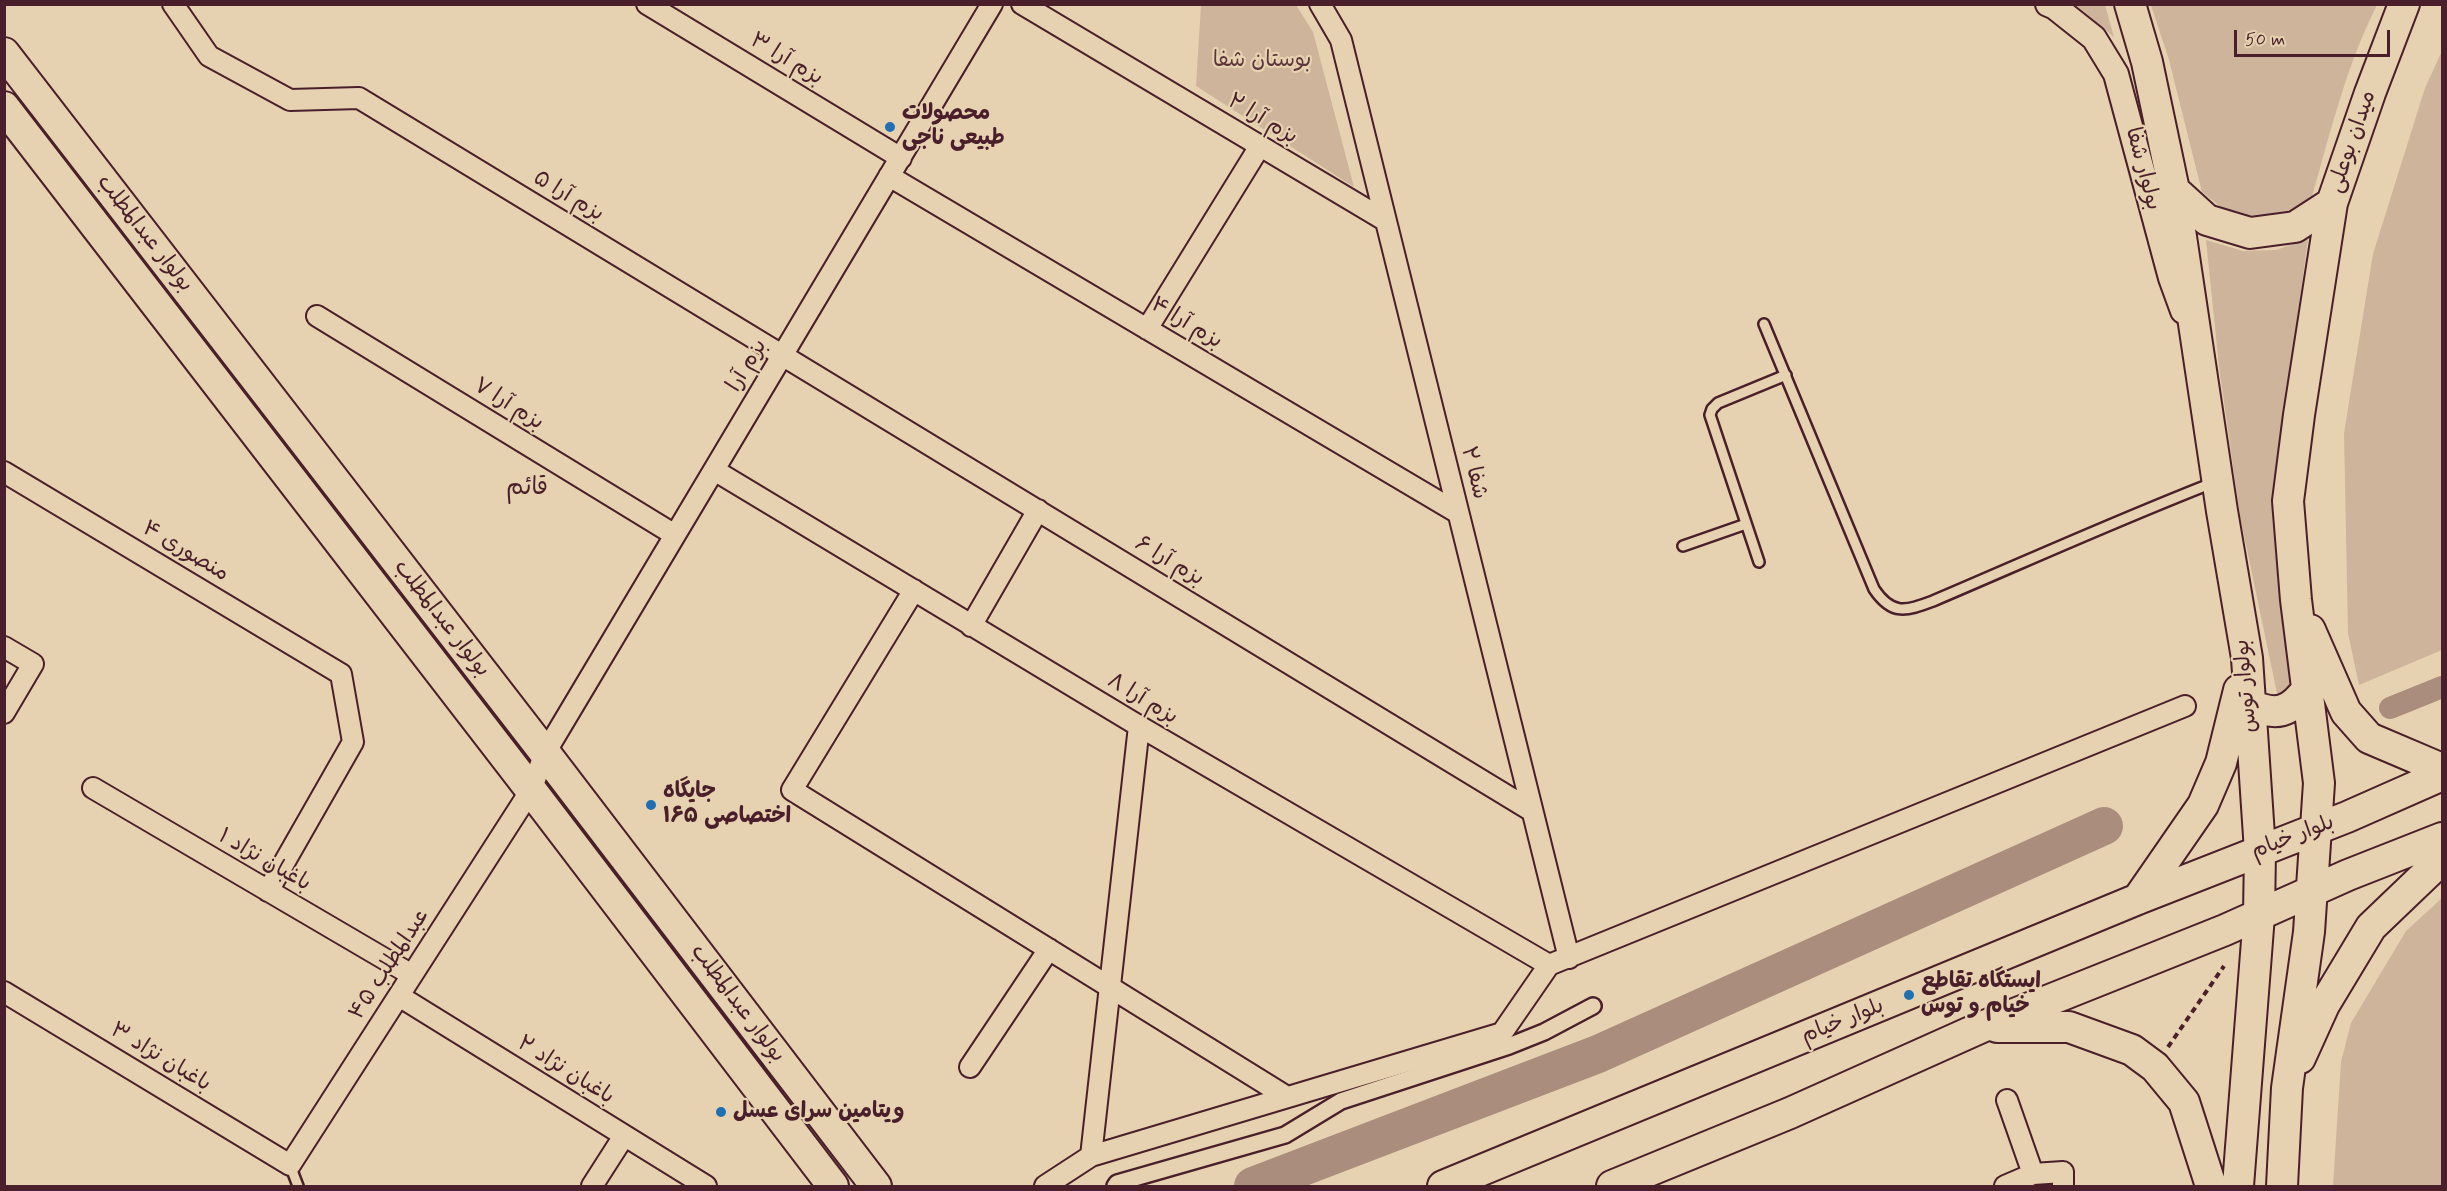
<!DOCTYPE html>
<meta charset="utf-8">
<style>
body{margin:0}
#map{position:relative;width:2447px;height:1191px;overflow:hidden;background:#e6d2b0;font-family:Mynerve,sans-serif}
canvas{display:block}
.frame{position:absolute;inset:0;border:6px solid #4a1f2b;pointer-events:none}
.scale{position:absolute;left:2234px;top:30px;width:156px;height:27px;box-sizing:border-box;border:3px solid #4a1f2b;border-top:0;padding-left:8px;font-size:18px;line-height:21px;white-space:nowrap;color:#4a1f2b;-webkit-text-stroke:4px #e6d2b0;paint-order:stroke}
</style>
<div id="map">
<canvas width="2447" height="1191"></canvas>
<div class="frame"></div>
<div class="scale">50 m</div>
</div>
<script>
const context = document.querySelector('canvas').getContext('2d');
context.lineJoin = 'round';
function paint(path, color) { context.fillStyle = color; context.fill(path, 'evenodd'); }
function trace(path, color, width, dash) { context.strokeStyle = color; context.lineWidth = width; context.lineCap = dash ? 'butt' : 'round'; context.setLineDash(dash || []); context.stroke(path); }
function label(font, color, halo, rows, align = 'center') {
  context.font = font + ' Mynerve,"Playpen Sans Arabic",sans-serif'; context.lineWidth = 4.5; context.setLineDash([]); context.textBaseline = 'middle'; context.strokeStyle = halo; context.fillStyle = color; for (const [text, x, y, turn = 0] of rows) {
    context.save(); context.translate(x, y); context.rotate((+turn || 0) * Math.PI / 180); context.textAlign = isNaN(turn) ? turn : align; if (halo) context.strokeText(text, 0, 0); context.fillText(text, 0, 0); context.restore();
  }
}
paint(new Path2D(`
 M 1201,5 L 1296,5 L 1313,32 L 1354,187 L 1196,86 Z
 M 2076,5 L 2105,5 L 2114,37 Z
 M 2151,5 L 2377,5 C 2346,66 2330,134 2311,200 L 2290,213 L 2267,218 L 2243,217 L 2221,207 L 2202,192 L 2169,60 Z
 M 2442,51 L 2442,650 L 2359,685 L 2348,633 L 2344,433 L 2373,254 L 2425,88 Z
 M 2308,239 L 2289,380 L 2278,504 L 2295,693 L 2278,698 L 2240,516 L 2219,366 L 2206,240 L 2243,251 L 2276,250 Z
 M 2442,898 L 2442,1186 L 2333,1186 L 2341,1062 L 2351,1023 L 2406,931 Z`), '#cdb49a');
trace(new Path2D(`
 M 2390,708 L 2442,687`), '#aa8d7d', 22);
trace(new Path2D(`
 M 1253,1186 L 1598,1054 L 2104,826`), '#aa8d7d', 38);
const service = new Path2D(`
 M 1764,324 L 1874,589 C 1892,616 1906,611 1933,601 C 2027,561 2120,519 2215,482
 M 1683,546 L 1746,524
 M 1759,562 L 1710,415 L 1712,409 L 1718,403 L 1786,375
 M 290,1165 L 298,1186`);
const pedestrian = new Path2D(`
 M 1115,1186 L 1117,1183 L 1285,1135 L 1341,1101 L 1509,1046 L 1544,1032 L 1593,1006`);
const minor = new Path2D(`
 M 173,4 L 209,56 L 290,100 L 359,98 L 1532,811
 M 647,4 L 901,158
 M 1022,4 L 1386,221
 M 1320,4 L 1341,40 L 1569,958
 M 889,176 L 1458,513
 M 317,316 L 675,535
 M 1147,329 L 1260,146
 M 714,470 L 1139,726 L 1549,965
 M 4,472 L 341,674 L 353,742 L 268,891
 M 914,590 L 792,790 L 1287,1097
 M 971,626 L 1038,510
 M 4,647 L 33,664 L 4,713
 M 93,788 L 412,975
 M 4,992 L 290,1165 L 531,790 L 545,753 L 992,4
 M 399,996 L 706,1186
 M 970,1067 L 1049,949
 M 2007,1100 L 2033,1174
 M 1091,1156 L 1139,726
 M 592,1186 L 624,1136
 M 1045,1186 L 1091,1156 L 1502,1033 L 1549,965 L 2185,706
 M 2005,1186 L 2033,1174 L 2063,1172 L 2063,1186`);
const tertiary = new Path2D(`
 M 2048,4 L 2055,7 L 2094,38 L 2116,74 L 2171,278 L 2183,311`);
const primary = new Path2D(`
 M 2130,4 L 2147,62 L 2174,190 L 2222,511 L 2247,658 L 2260,851 L 2259,915 L 2238,1186
 M 4,53 L 545,753 L 876,1186
 M 4,107 L 531,790 L 833,1186
 M 2174,190 L 2207,220 L 2250,233 L 2295,227 L 2332,203
 M 2310,630 L 2346,712 L 2369,738 L 2442,769
 M 2249,704 C 2276,717 2290,713 2308,688
 M 2138,899 L 2203,805 L 2221,763 L 2239,690
 M 1997,1027 L 2069,1027 L 2132,1050 L 2155,1067 L 2184,1102 L 2211,1186
 M 2300,1058 L 2324,1005 L 2371,927 L 2442,859
 M 1443,1186 L 2138,899 L 2347,817 L 2442,775
 M 1612,1186 L 1790,1113 L 1982,1027 L 2225,930 L 2348,875 L 2442,838
 M 2282,1186 L 2287,1088 L 2309,932 L 2319,783 L 2296,600 L 2288,501 L 2299,415 L 2332,203 L 2370,93 L 2404,4`);
trace(service, '#4a1f2b', 14);
trace(pedestrian, '#4a1f2b', 20);
trace(minor, '#4a1f2b', 24);
trace(tertiary, '#4a1f2b', 28);
trace(primary, '#4a1f2b', 34);
trace(new Path2D(`
 M 2168,1047 L 2224,966`), '#4a1f2b', 4, [6, 4.5]);
trace(service, '#e6d2b0', 9);
trace(pedestrian, '#e6d2b0', 15);
trace(minor, '#e6d2b0', 20);
trace(tertiary, '#e6d2b0', 24);
trace(primary, '#e6d2b0', 30);
for (const [x, y, r, color] of [
 [890,127,6,"#1f6fb2"],
 [651,805,6,"#1f6fb2"],
 [1909,995,6,"#1f6fb2"],
 [721,1112,6,"#1f6fb2"]
]) { const dot = new Path2D(); dot.arc(x, y, r, 0, 2 * Math.PI); context.fillStyle = color; context.fill(dot); trace(dot, '#e6d2b0', 2); }
label('22px', '#4a1f2b', '#e6d2b0', [
 ["بزم آرا ۳",786,60,31],
 ["بزم آرا ۲",1262,120,31],
 ["میدان بوعلی",2353,142,-71],
 ["بولوار شفا",2142,169,75],
 ["بزم آرا ۵",568,197,31],
 ["بولوار عبدالمطلب",144,234,52],
 ["بزم آرا ۴",1186,324,31],
 ["بزم آرا",748,366,-59],
 ["بزم آرا ۷",508,405,32],
 ["شفا ۲",1473,473,76],
 ["منصوری ۴",185,552,31],
 ["بزم آرا ۶",1169,562,31],
 ["بولوار عبدالمطلب",441,619,52],
 ["بولوار توس",2247,686,-95],
 ["بزم آرا ۸",1142,700,31],
 ["بلوار خیام",2293,838,-21],
 ["باغبان نژاد ۱",264,861,30],
 ["عبدالمطلب ۴۵",390,965,-57],
 ["بولوار عبدالمطلب",737,1004,53],
 ["بلوار خیام",1843,1022,-22],
 ["باغبان نژاد ۳",160,1058,31],
 ["باغبان نژاد ۲",565,1071,32]
]);
label('22px', '#5e353c', '#e6d2b0', [
 ["بوستان شفا",1262,61]
]);
label('bold 22px', '#4a1f2b', '#e6d2b0', [
 ["محصولات",902,114],
 ["طبیعی ناجی",902,139],
 ["جایگاه",663,792],
 ["اختصاصی ۱۶۵",663,817],
 ["ایستگاه تقاطع",1921,982],
 ["خیام و توس",1921,1007],
 ["ویتامین سرای عسل",733,1112]
], 'left');
label('24px', '#4a1f2b', '#e6d2b0', [
 ["قائم",527,489]
]);
</script>
